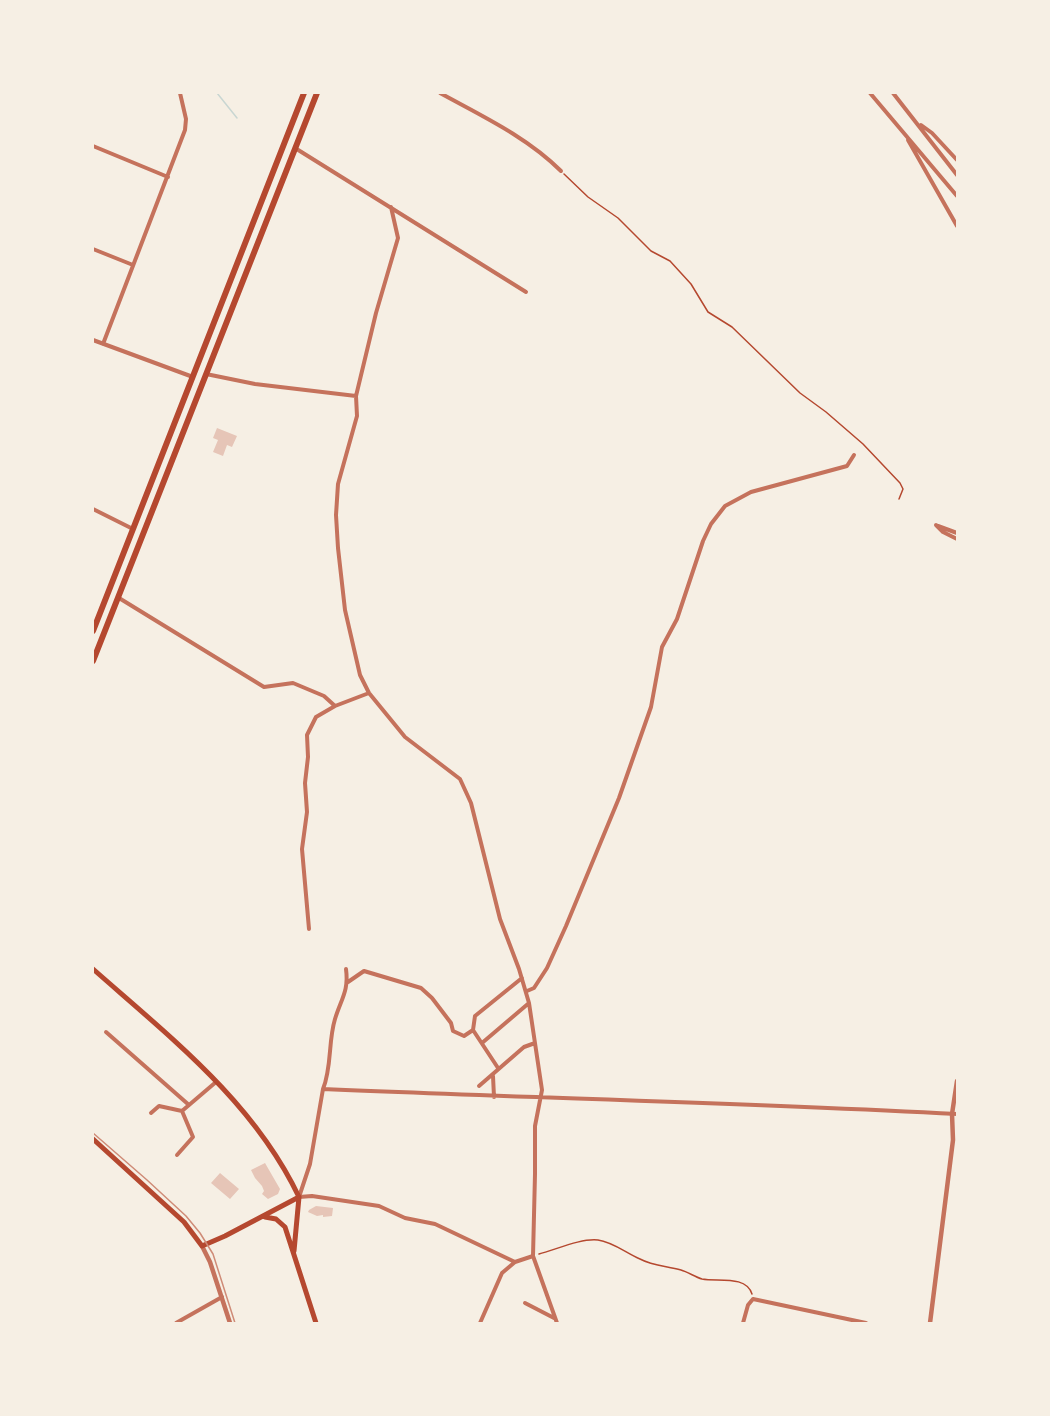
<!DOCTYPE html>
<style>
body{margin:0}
#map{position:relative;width:1050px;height:1416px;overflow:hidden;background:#f6efe4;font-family:Figtree,sans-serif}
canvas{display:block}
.frame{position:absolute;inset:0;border:94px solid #f6efe4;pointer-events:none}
</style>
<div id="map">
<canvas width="1050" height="1416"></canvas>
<div class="frame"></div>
</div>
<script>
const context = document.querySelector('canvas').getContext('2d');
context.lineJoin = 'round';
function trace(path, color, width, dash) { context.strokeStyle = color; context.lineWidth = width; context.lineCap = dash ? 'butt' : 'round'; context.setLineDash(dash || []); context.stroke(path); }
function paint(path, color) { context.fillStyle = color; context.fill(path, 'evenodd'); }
trace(new Path2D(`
 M 217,93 L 237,118`), '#c9d6d2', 1.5);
paint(new Path2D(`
 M 217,428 L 237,436 L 232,447 L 227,445 L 223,456 L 213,452 L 218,440 L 213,438 Z
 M 265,1163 L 280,1189 L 278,1194 L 268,1199 L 262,1194 L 264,1191 L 262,1186 L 255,1178 L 251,1170 Z
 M 220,1173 L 239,1189 L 230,1199 L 211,1183 Z
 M 316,1206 L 333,1208 L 332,1216 L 323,1217 L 323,1215 L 317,1216 L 308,1212 L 309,1210 Z`), '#e6c5b7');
trace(new Path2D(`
 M 564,174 L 588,197 L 618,218 L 651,251 L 670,261 L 691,284 L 708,312 L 732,327 L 800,393 L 826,412 L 863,444 L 900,483 L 903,489 L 899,499
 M 539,1254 C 555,1250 581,1238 598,1240 C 613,1242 626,1253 640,1259 C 653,1266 667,1266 681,1270 C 688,1272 695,1277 702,1279 C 718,1282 746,1275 752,1294`), '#b5482f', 1.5);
trace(new Path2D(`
 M 440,93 C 482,116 527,137 561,171
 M 870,93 L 957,196
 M 893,93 L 957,175
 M 921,125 L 932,133 L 957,160
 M 908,140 L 957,226
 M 93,146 L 168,177
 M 295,148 L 526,292
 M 391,207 L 398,238 L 376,313 L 356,396 L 357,416 L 338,484 L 336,515 L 338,548 L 345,610 L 360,675 L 369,693 L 405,737 L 460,779 L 471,803 L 500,919 L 519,969 L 529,1003 L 542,1090 L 535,1126 L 535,1174 L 533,1256 L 557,1323
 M 93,249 L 133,265
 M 93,340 L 193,377
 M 103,344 L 185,130 L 186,119 L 180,93
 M 206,374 L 255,384 L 356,396
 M 93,509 L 133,529
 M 936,525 L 943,532 L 957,539
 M 938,526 L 957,533
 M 119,598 L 264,687 L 293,683 L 324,696 L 335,706
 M 309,929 L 302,849 L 307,812 L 305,783 L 308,757 L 307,735 L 316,717 L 335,706 L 369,693
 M 346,969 C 349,991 341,999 335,1019 C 328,1042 332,1067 323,1089 L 310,1164 L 299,1197 L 312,1196 L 379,1206 L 405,1218 L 435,1224 L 515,1262
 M 348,982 L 364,971 L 421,988 L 432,998 L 451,1023 L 453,1031 L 464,1036 L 473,1030
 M 527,991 L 534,988 L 547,968 L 566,926 L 619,798 L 651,707 L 662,647 L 677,619 L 703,541 L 711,524 L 725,506 L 751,492 L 847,466 L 854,455
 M 106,1032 L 189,1105
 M 482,1043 L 529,1003
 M 498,1068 L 473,1030 L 475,1016 L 522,978
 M 493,1076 L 494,1097
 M 479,1086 L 524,1047 L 535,1043
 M 323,1089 C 534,1098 746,1103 957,1114
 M 151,1113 L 159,1106 L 182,1111
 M 177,1155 L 193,1137 L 182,1111 L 216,1082
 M 525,1303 L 554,1318
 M 176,1323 L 222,1297
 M 480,1323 L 502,1273 L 515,1262 L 533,1256
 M 743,1323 L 748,1305 L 753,1299 L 866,1323`), '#c5725c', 4);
trace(new Path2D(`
 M 202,1246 L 210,1262 L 230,1323
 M 930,1323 L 953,1140 L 952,1114 L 957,1081`), '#c5725c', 4.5);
trace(new Path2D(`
 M 93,969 C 170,1037 254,1102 299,1197
 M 93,1139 L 184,1222 L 202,1246 L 225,1236 L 299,1197
 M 265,1217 L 276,1219 L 285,1227 L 316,1323
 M 294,1251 L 299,1197`), '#b5482f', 5);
trace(new Path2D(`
 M 93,631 L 304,93
 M 93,661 L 317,93`), '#b5482f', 6);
trace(new Path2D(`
 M 93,1133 L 147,1180 L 186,1216 L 200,1233 L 213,1254 L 235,1323`), '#cf8b77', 1.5);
</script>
